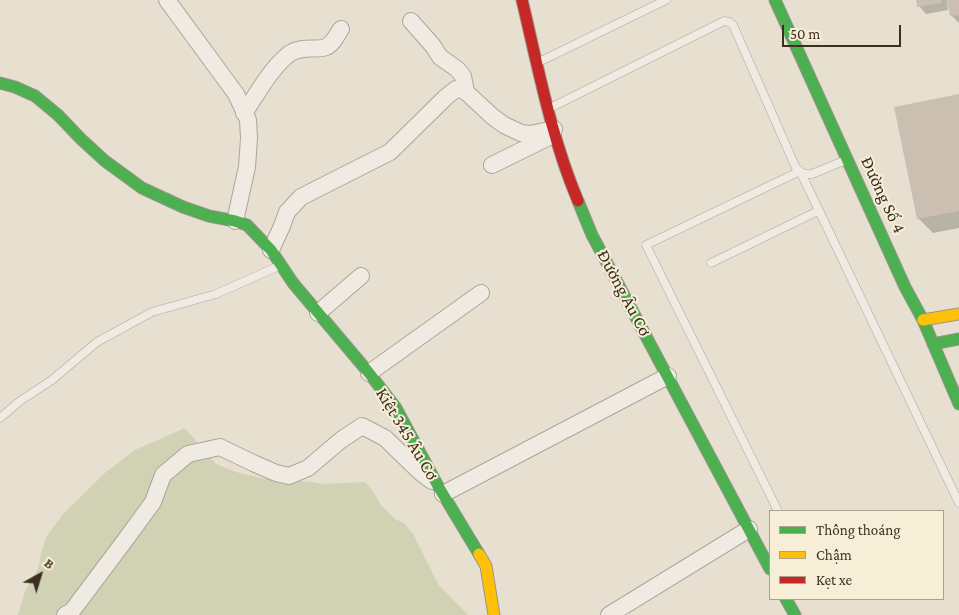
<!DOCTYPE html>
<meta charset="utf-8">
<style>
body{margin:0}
#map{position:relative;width:959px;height:615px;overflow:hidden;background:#e7e0d1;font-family:"Crimson Pro",serif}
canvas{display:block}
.legend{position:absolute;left:769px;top:510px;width:175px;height:90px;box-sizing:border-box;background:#f7eed8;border:1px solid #ada18e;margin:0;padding:6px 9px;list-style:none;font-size:15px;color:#3d2e20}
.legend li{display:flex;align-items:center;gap:10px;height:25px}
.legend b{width:25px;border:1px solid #ada18e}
.north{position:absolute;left:15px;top:550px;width:50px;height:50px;-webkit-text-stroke:4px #f7eed8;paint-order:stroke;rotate:39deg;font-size:14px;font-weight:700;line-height:20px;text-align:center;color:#3d2e20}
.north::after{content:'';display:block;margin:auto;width:18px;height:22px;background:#3d2e20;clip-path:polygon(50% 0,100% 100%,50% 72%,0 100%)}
.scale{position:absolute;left:782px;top:25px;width:119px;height:22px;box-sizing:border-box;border:2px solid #3d2e20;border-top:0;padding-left:6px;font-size:15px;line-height:18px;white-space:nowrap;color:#3d2e20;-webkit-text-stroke:4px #f7eed8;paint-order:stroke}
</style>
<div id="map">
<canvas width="959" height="615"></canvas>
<ul class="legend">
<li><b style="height:6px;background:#4caf50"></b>Thông thoáng</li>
<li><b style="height:6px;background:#ffc107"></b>Chậm</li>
<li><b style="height:6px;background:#c62828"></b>Kẹt xe</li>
</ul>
<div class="north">B</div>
<div class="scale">50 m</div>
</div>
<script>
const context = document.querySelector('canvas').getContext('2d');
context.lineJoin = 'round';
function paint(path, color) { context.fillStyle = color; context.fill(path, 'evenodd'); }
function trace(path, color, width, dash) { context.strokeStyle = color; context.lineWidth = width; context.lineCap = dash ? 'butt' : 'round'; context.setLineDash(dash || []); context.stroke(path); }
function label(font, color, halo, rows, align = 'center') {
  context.font = font + ' "Crimson Pro",serif'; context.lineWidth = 4; context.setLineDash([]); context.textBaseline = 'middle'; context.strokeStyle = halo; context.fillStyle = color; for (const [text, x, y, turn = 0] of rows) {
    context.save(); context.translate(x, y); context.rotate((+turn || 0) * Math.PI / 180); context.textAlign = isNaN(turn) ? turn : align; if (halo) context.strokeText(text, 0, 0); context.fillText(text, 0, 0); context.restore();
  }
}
paint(new Path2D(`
 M 185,428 L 216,464 L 236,472 L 261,478 L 312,482 L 325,484 L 365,482 L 372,490 L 381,505 L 395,519 L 404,523 L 413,534 L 438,584 L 468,615 L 18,615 L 25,591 L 38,569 L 42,549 L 47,536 L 64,513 L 106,472 L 135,450 Z`), '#d1d1b3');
paint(new Path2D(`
 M 918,0 L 959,0 L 959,23 L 952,16 L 949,2 L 947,2 L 948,10 L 926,14 L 919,6 Z
 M 959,95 L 959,228 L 933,233 L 918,218 Z`), '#0003');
paint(new Path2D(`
 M 916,0 L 941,0 L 941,3 L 917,7 Z
 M 947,0 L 959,0 L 959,15 L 950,16 Z
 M 959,94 L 959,211 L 917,219 L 894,107 Z`), '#cbbfb2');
const lane = new Path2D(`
 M 539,62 L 666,0
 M 550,108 L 724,21 L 729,22 L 733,25 L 796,168 C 801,173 805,175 812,174 L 846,160
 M 711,263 L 818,211
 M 0,418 L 20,401 L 52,380 L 97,342 L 152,312 L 216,294 L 279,266
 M 778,511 L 646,245 L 800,171 L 959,503`);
const street = new Path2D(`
 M 167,0 L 236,94 L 248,120 L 249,138 L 247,167 L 235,221
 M 411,21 L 433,46 L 440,57 L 457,69 L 463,76 L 466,92
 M 244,113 C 258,93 270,69 289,54 C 301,45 316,51 326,47 C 333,44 337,35 341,29
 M 492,165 L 553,135
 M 271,250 L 282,226 L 287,212 L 301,197 L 390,152 L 446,97 L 456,89 L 460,89 L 466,92 L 493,117 L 504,125 L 521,133 L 530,134 L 554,129
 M 318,313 L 361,276
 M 369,373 L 481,293
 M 443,494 L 668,376
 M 65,615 L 72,611 L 129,535 L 153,502 L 163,475 L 188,454 L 220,447 L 253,463 L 276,473 L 289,476 L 308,468 L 341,440 L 362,426 L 385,438 L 420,472 L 432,481
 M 609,615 L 749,529`);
const fast = new Path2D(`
 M 775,0 L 905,287 L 923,320 L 959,404
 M 0,83 L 15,87 L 35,96 L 58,115 L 81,139 L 105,161 L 142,188 L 183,207 L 209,216 L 235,221 L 247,225 L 271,250 L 293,283 L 369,373 L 396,408 L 438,486 L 479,554
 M 578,201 L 592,235 L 770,569
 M 933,344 L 959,339
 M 786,599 L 795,615`);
const slow = new Path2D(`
 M 923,320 L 959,314
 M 479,554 L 486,566 L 494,615`);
const jam = new Path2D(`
 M 522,0 C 538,67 551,137 578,201`);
trace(lane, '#ada599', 9);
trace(street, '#ada599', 18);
trace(fast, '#9c958a', 13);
trace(slow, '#9c958a', 13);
trace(jam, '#9c958a', 13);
trace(lane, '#efebe3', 8);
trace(street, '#efebe3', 16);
trace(fast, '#4caf50', 11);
trace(slow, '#ffc107', 11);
trace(jam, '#c62828', 11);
label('18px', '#3d2e20', '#f7eed8', [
 ["Đường Số 4",883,195,65],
 ["Đường Âu Cơ",624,293,62],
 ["Kiệt 345 Âu Cơ",407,434,59]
]);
</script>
